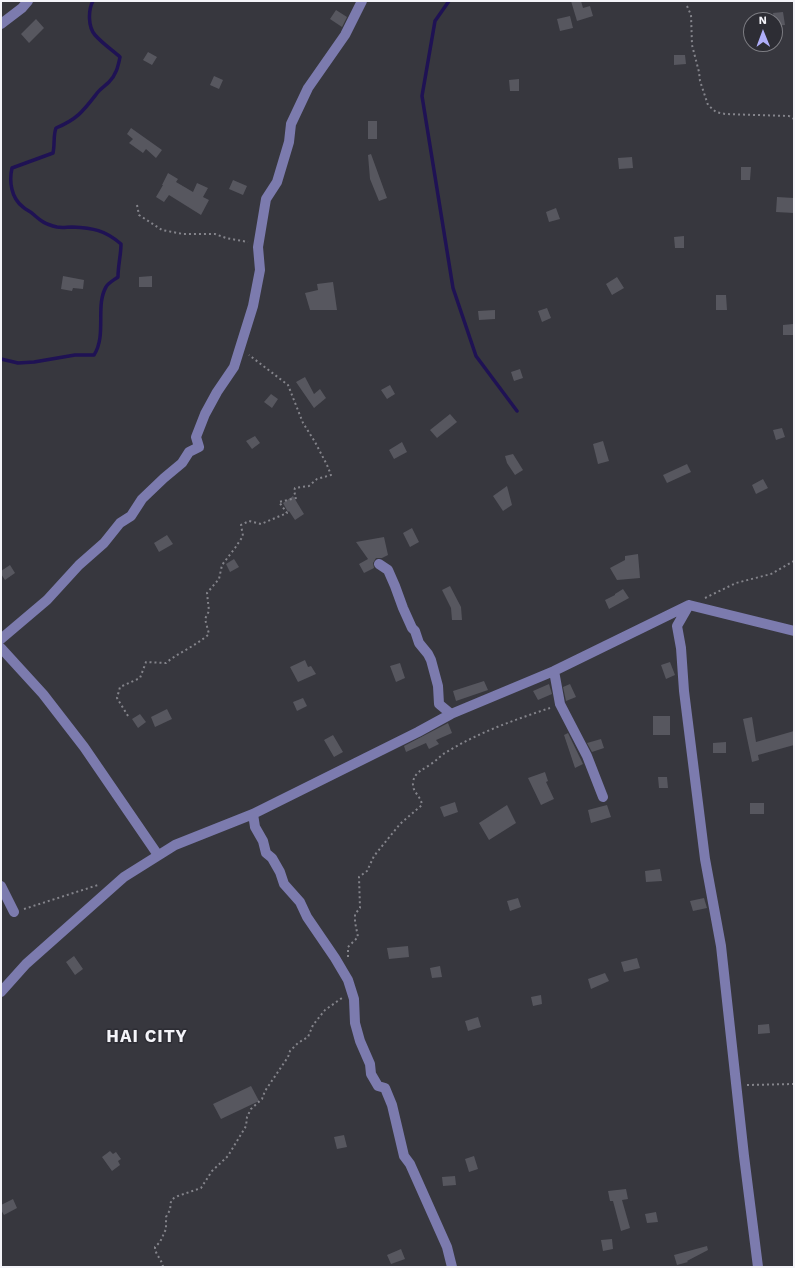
<!DOCTYPE html>
<style>
body{margin:0}
#map{position:relative;width:795px;height:1268px;overflow:hidden;background:#37373e;font-family:"Work Sans",sans-serif}
canvas{display:block}
.frame{position:absolute;inset:0;border:2px solid #f4f4f9;pointer-events:none}
.north{position:absolute;left:743px;top:12px;width:40px;height:40px;box-sizing:border-box;background:#2d2d34;border:1px solid #7d7d83;border-radius:50%;rotate:359deg;font-size:11px;font-weight:700;line-height:16px;text-align:center;color:#f4f4f9}
.north::after{content:'';display:block;margin:auto;width:14px;height:18px;background:#afaefa;clip-path:polygon(50% 0,100% 100%,50% 72%,0 100%)}
</style>
<div id="map">
<canvas width="795" height="1268"></canvas>
<div class="frame"></div>
<div class="north">N</div>
</div>
<script>
const context = document.querySelector('canvas').getContext('2d');
context.lineJoin = 'round';
function trace(path, color, width, dash) { context.strokeStyle = color; context.lineWidth = width; context.lineCap = dash ? 'butt' : 'round'; context.setLineDash(dash || []); context.stroke(path); }
function paint(path, color) { context.fillStyle = color; context.fill(path, 'evenodd'); }
function label(font, color, halo, rows, align = 'center') {
  context.font = font + ' "Work Sans",sans-serif'; context.lineWidth = 3; context.setLineDash([]); context.textBaseline = 'middle'; context.strokeStyle = halo; context.fillStyle = color; for (const [text, x, y, turn = 0] of rows) {
    context.save(); context.translate(x, y); context.rotate((+turn || 0) * Math.PI / 180); context.textAlign = isNaN(turn) ? turn : align; if (halo) context.strokeText(text, 0, 0); context.fillText(text, 0, 0); context.restore();
  }
}
trace(new Path2D(`
 M 449,1 L 435,21 L 422,96 L 453,288 L 476,356 L 517,411
 M 1,359 L 18,363 L 34,362 L 75,355 L 94,355 C 107,335 95,306 106,287 C 108,283 114,280 118,277 C 118,265 121,255 121,244 C 105,230 93,228 72,227 C 67,227 62,228 57,227 C 45,224 42,222 33,214 C 30,211 26,210 23,207 C 11,198 9,181 12,168 L 53,153 C 55,144 53,136 56,128 C 78,119 84,110 98,92 C 101,88 105,86 109,82 C 116,75 118,67 120,57 C 112,50 102,43 95,35 C 88,27 88,10 93,1`), '#1f1254', 3.5);
paint(new Path2D(`
 M 571,1 L 581,1 L 583,8 L 590,6 L 593,16 L 577,21 Z
 M 336,10 L 347,17 L 342,27 L 330,19 Z
 M 783,12 L 785,25 L 775,26 L 775,20 L 774,20 L 773,13 Z
 M 570,16 L 573,28 L 560,31 L 557,19 Z
 M 36,19 L 44,28 L 29,43 L 21,34 Z
 M 148,52 L 157,57 L 152,65 L 143,60 Z
 M 674,55 L 685,55 L 686,64 L 674,65 Z
 M 214,76 L 223,80 L 219,89 L 210,85 Z
 M 519,79 L 519,91 L 510,91 L 509,80 Z
 M 368,121 L 377,121 L 377,139 L 368,139 Z
 M 131,128 L 162,150 L 156,158 L 146,149 L 143,153 L 129,143 L 133,139 L 127,134 Z
 M 371,154 L 387,198 L 379,201 L 370,179 L 368,155 Z
 M 632,157 L 633,168 L 619,169 L 618,158 Z
 M 741,167 L 751,167 L 750,180 L 741,180 Z
 M 168,173 L 178,179 L 176,182 L 193,192 L 197,183 L 208,188 L 203,197 L 209,200 L 201,215 L 169,195 L 164,202 L 156,197 L 163,185 L 162,185 Z
 M 233,180 L 247,186 L 243,195 L 229,189 Z
 M 777,197 L 794,198 L 794,213 L 776,212 Z
 M 556,208 L 560,219 L 549,222 L 546,212 Z
 M 684,236 L 684,248 L 675,248 L 674,237 Z
 M 63,276 L 84,280 L 83,289 L 73,288 L 72,291 L 61,289 Z
 M 152,276 L 152,287 L 139,287 L 139,277 Z
 M 617,277 L 624,288 L 612,295 L 606,284 Z
 M 333,282 L 337,310 L 310,310 L 305,293 L 318,290 L 317,284 Z
 M 716,295 L 726,295 L 727,310 L 716,310 Z
 M 547,308 L 551,318 L 542,322 L 538,311 Z
 M 495,310 L 495,319 L 479,320 L 478,311 Z
 M 793,324 L 794,335 L 783,335 L 783,325 Z
 M 520,369 L 523,378 L 514,381 L 511,372 Z
 M 305,377 L 314,394 L 320,389 L 326,398 L 314,408 L 296,382 Z
 M 390,385 L 395,394 L 387,399 L 381,390 Z
 M 271,394 L 278,399 L 272,408 L 264,402 Z
 M 450,414 L 457,422 L 437,438 L 430,430 Z
 M 782,428 L 785,437 L 776,440 L 773,430 Z
 M 255,436 L 260,443 L 252,449 L 246,441 Z
 M 603,441 L 609,461 L 598,464 L 593,444 Z
 M 402,442 L 407,452 L 394,459 L 389,450 Z
 M 513,454 L 523,470 L 515,475 L 507,463 L 505,456 Z
 M 687,464 L 691,472 L 667,483 L 663,475 Z
 M 763,479 L 768,488 L 756,494 L 752,485 Z
 M 507,486 L 512,505 L 503,511 L 493,496 Z
 M 293,496 L 304,514 L 295,520 L 289,511 L 288,512 L 283,503 Z
 M 412,528 L 419,542 L 410,547 L 403,533 Z
 M 167,535 L 173,544 L 159,552 L 154,543 Z
 M 384,537 L 388,555 L 382,558 L 376,558 L 373,563 L 374,568 L 364,573 L 359,564 L 368,559 L 356,542 Z
 M 638,554 L 640,578 L 617,580 L 610,568 L 625,560 L 625,556 Z
 M 234,559 L 239,567 L 230,572 L 226,564 Z
 M 10,565 L 15,573 L 5,580 L 1,574 L 1,571 Z
 M 450,586 L 461,607 L 462,620 L 452,620 L 451,608 L 442,590 Z
 M 623,589 L 629,598 L 609,609 L 605,600 L 615,595 L 615,594 Z
 M 305,660 L 308,667 L 311,666 L 316,674 L 298,682 L 290,667 Z
 M 670,662 L 675,675 L 666,679 L 661,665 Z
 M 400,663 L 405,678 L 396,682 L 390,666 Z
 M 484,681 L 488,690 L 456,701 L 453,691 Z
 M 549,684 L 552,694 L 538,700 L 533,691 Z
 M 570,684 L 576,697 L 566,701 L 563,687 Z
 M 303,698 L 307,706 L 297,711 L 293,702 Z
 M 167,709 L 172,719 L 155,727 L 151,717 Z
 M 140,714 L 146,722 L 138,728 L 132,719 Z
 M 653,716 L 670,716 L 670,735 L 653,735 Z
 M 752,717 L 756,742 L 794,731 L 794,745 L 758,755 L 759,760 L 752,762 L 743,719 Z
 M 448,723 L 452,733 L 436,740 L 439,744 L 429,749 L 426,743 L 406,752 L 404,746 Z
 M 568,733 L 583,764 L 575,768 L 564,735 Z
 M 333,735 L 343,752 L 334,757 L 324,740 Z
 M 601,739 L 604,748 L 592,752 L 587,743 Z
 M 726,742 L 726,753 L 713,753 L 713,743 Z
 M 545,772 L 548,781 L 546,782 L 554,799 L 541,805 L 528,778 Z
 M 658,777 L 667,777 L 668,788 L 659,788 Z
 M 455,802 L 458,812 L 444,817 L 440,807 Z
 M 750,803 L 764,803 L 764,814 L 750,814 Z
 M 507,805 L 516,823 L 489,840 L 479,823 Z
 M 607,805 L 611,817 L 591,823 L 588,810 Z
 M 660,869 L 662,881 L 646,882 L 645,871 Z
 M 518,898 L 521,907 L 510,911 L 507,901 Z
 M 704,898 L 707,908 L 693,911 L 690,901 Z
 M 408,946 L 409,957 L 389,959 L 387,948 Z
 M 74,956 L 83,969 L 75,975 L 66,962 Z
 M 637,958 L 640,968 L 624,972 L 621,962 Z
 M 440,966 L 442,977 L 432,978 L 430,968 Z
 M 605,973 L 609,981 L 591,989 L 588,979 Z
 M 541,995 L 542,1004 L 533,1006 L 531,997 Z
 M 478,1017 L 481,1027 L 468,1031 L 465,1021 Z
 M 769,1024 L 770,1033 L 758,1034 L 758,1025 Z
 M 251,1086 L 259,1101 L 221,1119 L 213,1104 Z
 M 344,1135 L 347,1147 L 337,1149 L 334,1137 Z
 M 110,1151 L 113,1154 L 116,1152 L 121,1159 L 118,1161 L 120,1165 L 112,1171 L 102,1157 Z
 M 474,1156 L 478,1169 L 469,1172 L 465,1159 Z
 M 455,1176 L 456,1185 L 443,1186 L 442,1177 Z
 M 626,1189 L 628,1199 L 622,1200 L 630,1228 L 621,1231 L 613,1201 L 610,1201 L 608,1191 Z
 M 13,1199 L 17,1208 L 4,1215 L 1,1210 L 1,1205 Z
 M 656,1212 L 658,1222 L 647,1223 L 645,1214 Z
 M 612,1239 L 613,1249 L 603,1251 L 601,1240 Z
 M 707,1246 L 708,1250 L 687,1261 L 688,1262 L 677,1265 L 674,1255 Z
 M 401,1249 L 405,1259 L 391,1264 L 387,1255 Z`), '#57575f');
trace(new Path2D(`
 M 687,6 L 691,15 L 692,45 L 699,72 L 700,81 L 708,105 L 716,112 L 725,114 L 789,116 L 794,119
 M 137,205 L 139,215 L 162,230 L 183,234 L 215,234 L 226,238 L 248,242
 M 705,598 L 736,583 L 771,574 L 794,561
 M 128,716 L 117,698 L 120,687 L 140,678 L 146,662 L 166,663 C 179,652 196,646 209,634 L 205,619 L 209,611 L 207,593 L 219,579 L 222,565 L 235,548 L 243,536 L 241,525 L 249,521 L 261,524 L 287,513 L 279,502 L 296,498 L 294,491 L 295,488 L 309,486 L 317,479 L 331,475 L 327,465 L 315,442 L 303,423 L 288,385 L 249,355
 M 24,909 L 98,885
 M 348,957 L 348,947 L 358,937 L 355,922 L 355,914 L 360,908 L 359,877 L 367,871 L 374,856 L 400,824 L 422,805 C 421,796 412,792 413,783 C 414,772 423,770 431,764 C 436,761 440,756 445,753 C 477,733 514,720 550,708
 M 747,1085 L 794,1084
 M 163,1267 C 162,1259 155,1255 155,1247 L 160,1242 L 166,1229 L 166,1217 L 170,1210 L 171,1201 L 174,1198 L 178,1196 L 201,1188 L 212,1171 L 228,1156 L 246,1126 L 247,1117 L 251,1109 L 262,1099 L 265,1091 L 288,1057 L 290,1051 L 298,1043 L 308,1037 L 313,1025 L 325,1010 L 342,998`), '#84848b', 2, [2, 3]);
trace(new Path2D(`
 M 1,24 L 22,8 L 28,1
 M 379,564 L 388,570 L 395,586 L 403,608 L 412,628 L 415,631 L 419,643 L 428,654 L 431,660 L 438,686 L 439,704 L 451,714
 M 1,639 L 47,600 L 79,565 L 104,543 L 120,523 L 131,516 L 142,499 L 164,478 L 182,463 L 189,452 L 199,447 L 196,437 L 205,414 L 217,392 L 234,367 L 253,306 L 260,270 L 258,247 L 266,199 L 277,182 L 289,142 L 291,124 L 308,88 L 345,35 L 362,1
 M 1,648 L 43,694 L 84,747 L 158,855
 M 554,671 L 560,704 L 587,756 L 603,797
 M 253,814 L 255,827 L 263,841 L 266,853 L 272,858 L 280,872 L 284,884 L 300,902 L 307,917 L 335,958 L 348,980 L 354,999 L 355,1023 L 360,1041 L 370,1064 L 371,1074 L 378,1086 L 385,1088 L 392,1105 L 404,1156 L 410,1164 L 447,1247 L 452,1267
 M 1,886 L 14,912
 M 1,992 L 26,964 L 124,877 L 175,845 L 253,814 L 418,732 L 451,714 L 554,671 L 689,605
 M 758,1267 L 744,1156 L 721,946 L 705,859 L 684,691 L 681,648 L 677,626 L 689,605 L 794,631`), '#7c7bae', 10);
context.letterSpacing = '1px';
label('bold 17px', '#f4f4f9', '#2d2d34', [
 ["HAI CITY",147,1037]
]);
context.letterSpacing = '0px';
</script>
